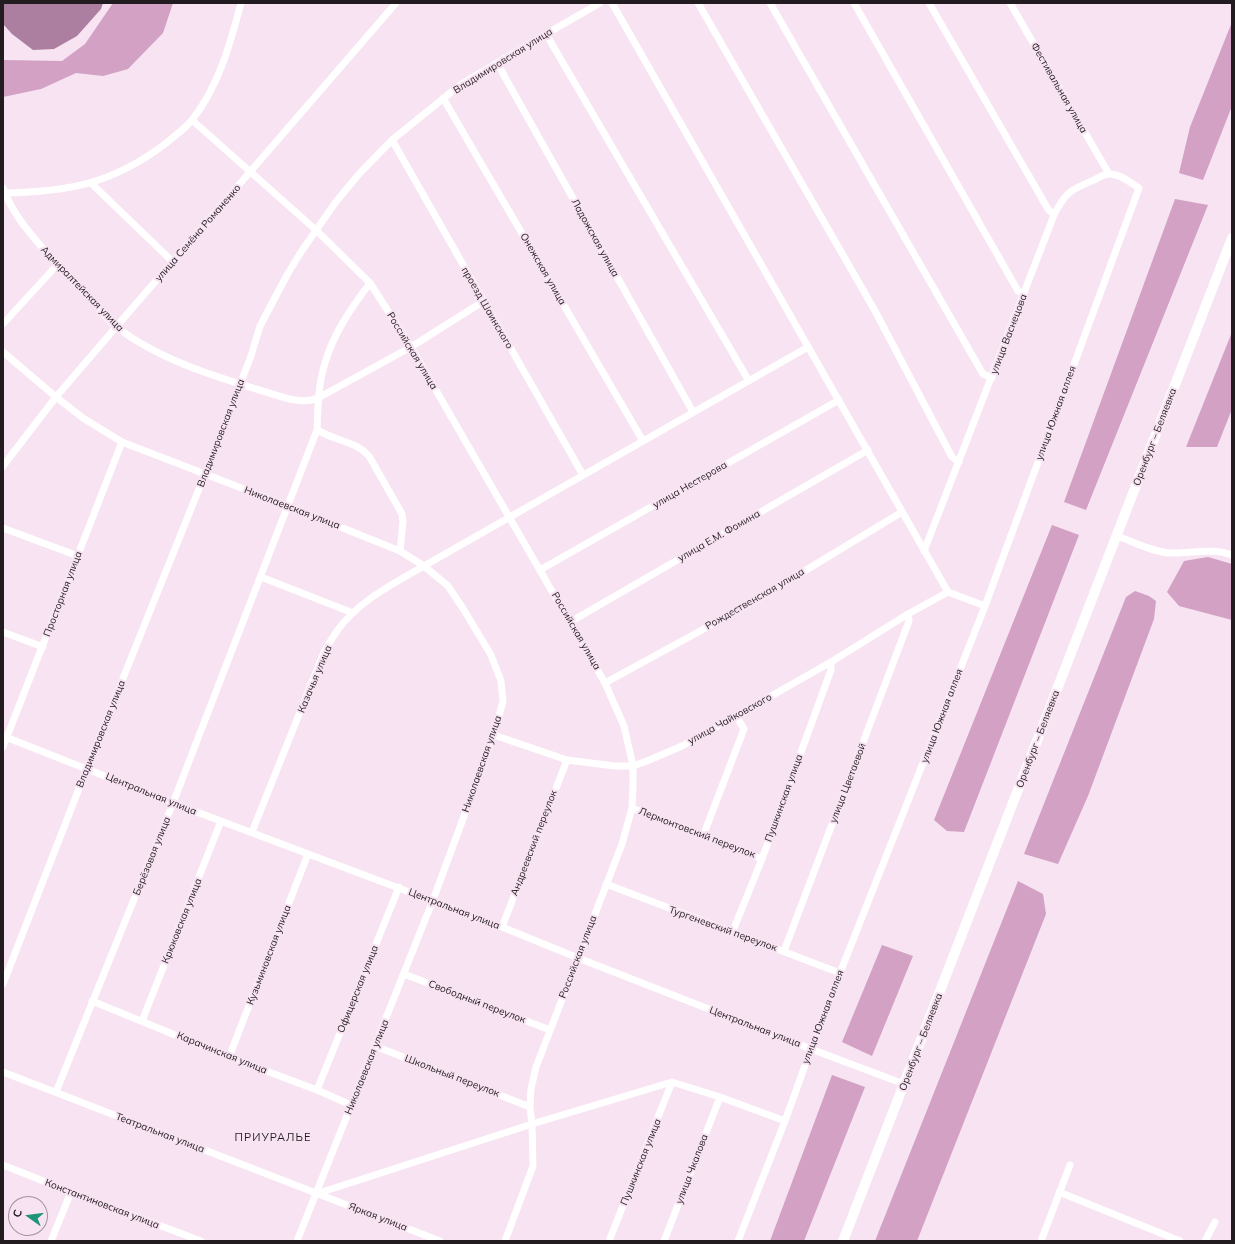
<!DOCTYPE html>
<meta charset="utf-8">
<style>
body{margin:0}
#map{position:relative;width:1235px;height:1244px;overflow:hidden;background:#f7e3f1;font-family:Mulish,sans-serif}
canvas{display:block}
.frame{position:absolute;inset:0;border:4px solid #221b20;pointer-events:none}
.north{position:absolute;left:8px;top:1196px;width:40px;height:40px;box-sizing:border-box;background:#f7e3f1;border:1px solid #a2939d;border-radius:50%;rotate:284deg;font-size:11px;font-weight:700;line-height:16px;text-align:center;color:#221b20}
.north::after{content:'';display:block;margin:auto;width:14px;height:18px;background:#1f9478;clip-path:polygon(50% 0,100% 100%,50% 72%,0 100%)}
</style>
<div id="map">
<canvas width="1235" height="1244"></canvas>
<div class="frame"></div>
<div class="north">С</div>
</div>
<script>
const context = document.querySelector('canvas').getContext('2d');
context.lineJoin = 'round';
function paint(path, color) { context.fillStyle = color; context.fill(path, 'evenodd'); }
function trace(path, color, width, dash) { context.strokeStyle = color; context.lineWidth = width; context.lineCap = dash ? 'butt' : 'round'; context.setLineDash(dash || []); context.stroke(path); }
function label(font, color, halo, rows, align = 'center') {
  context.font = font + ' Mulish,sans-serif'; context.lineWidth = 4; context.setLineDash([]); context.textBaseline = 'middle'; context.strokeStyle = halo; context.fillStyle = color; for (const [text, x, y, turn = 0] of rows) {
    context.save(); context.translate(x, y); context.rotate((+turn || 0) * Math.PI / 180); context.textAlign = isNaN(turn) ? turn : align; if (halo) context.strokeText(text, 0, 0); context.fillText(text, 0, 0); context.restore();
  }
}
paint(new Path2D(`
 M 113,3 L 173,3 L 163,33 L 128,69 L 103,76 L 76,73 L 41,89 L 3,97 L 3,60 L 62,61 L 85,44 Z
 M 1232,22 L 1232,106 L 1203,180 L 1179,173 L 1190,127 Z
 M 1175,199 L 1208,205 L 1086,510 L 1064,502 Z
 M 1232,332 L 1232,409 L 1217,447 L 1186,447 Z
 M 1052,525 L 1079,535 L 964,832 L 947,831 L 934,820 Z
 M 1208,557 L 1232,564 L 1232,620 L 1179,606 L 1167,592 L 1184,561 Z
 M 1135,591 L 1149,596 L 1156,601 L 1154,619 L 1088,796 L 1058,864 L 1024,854 L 1126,597 Z
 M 1018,881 L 1043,894 L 1046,914 L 917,1241 L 875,1241 Z
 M 882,945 L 913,956 L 872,1056 L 842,1042 Z
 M 832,1075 L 865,1087 L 804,1241 L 770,1241 Z`), '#d2a1c4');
paint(new Path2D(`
 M 3,3 L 103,3 L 101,9 L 77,36 L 54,49 L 33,50 L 12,34 L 3,24 Z`), '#ac7ea0');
trace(new Path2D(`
 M 612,3 L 948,592 L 985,606
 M 698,3 L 874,309 L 952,457 L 959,462
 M 770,3 L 983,374 L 992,378
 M 854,3 L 1018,291 L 1024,294
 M 929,3 L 1048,209 L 1054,215
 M 1010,3 L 1109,174
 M 546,34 L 749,381
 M 497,63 L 693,412
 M 443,98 L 643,441
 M 192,120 L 316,230 L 370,283 L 411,347 L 605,683 L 624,726 L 633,766 L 633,786 L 632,808 L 622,844 L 536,1067 L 531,1089 L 530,1107 L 532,1124 L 533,1166 L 505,1241
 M 392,140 L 583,475
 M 91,183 L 173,262
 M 3,188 C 13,216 34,238 53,260 C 66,275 81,289 95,304 C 102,312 109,322 118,328 C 157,358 210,375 256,389 C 275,394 299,406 318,398 L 411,347 L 484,301
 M 3,193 C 68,192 112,184 165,144 C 174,136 185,129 192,120 C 219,86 230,44 241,3
 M 3,324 L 57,265
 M 3,352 L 56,397 L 83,418 L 122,442 L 288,506 L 400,551 L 424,566 L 448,586 L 464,610 L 491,655 L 501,681 L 503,701 L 494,735 L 433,900 L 297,1241
 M 317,430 C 323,433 329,436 335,438 C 348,443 359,445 369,456 L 402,514 L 403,522 L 400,551
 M 3,466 L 56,397 L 116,327 L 396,3
 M 3,528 L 78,556
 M 1117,536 C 1134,542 1152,552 1170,553 C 1191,554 1212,547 1232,555
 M 540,570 L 839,400
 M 261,577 L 353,613
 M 570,622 L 868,450
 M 3,632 L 43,647
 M 605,683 L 755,601 L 902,512
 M 494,735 L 567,760 L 615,766 L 633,766 L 647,761 L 682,746 L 736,716 L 831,662 L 908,614 L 948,592
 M 3,736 L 173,803 L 502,927 L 578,958 L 811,1049 L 904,1084
 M 3,747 L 122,442
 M 632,808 L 762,859
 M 252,832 L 324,652 C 328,645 332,638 337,631 C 358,601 393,584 424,566 L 808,347
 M 703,836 L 744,729 L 736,716
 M 606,884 L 840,973
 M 502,927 L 567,760
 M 732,933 L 762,859 L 831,670 L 831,662
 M 784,951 L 909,621 L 908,614
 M 404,974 L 550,1030
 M 3,984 L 87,768 L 205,474 L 251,356 L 260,326 L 287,275 L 301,252 L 335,203 L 359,174 L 392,140 L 460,85 L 546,34 L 600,3
 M 92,1001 L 229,1057 L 317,1090 L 351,1105
 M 142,1021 L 221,821
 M 375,1046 L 530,1107
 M 229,1057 L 308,854
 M 3,1072 L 440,1241
 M 317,1090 L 399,887
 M 56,1092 L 173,803 L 317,430 C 318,408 318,385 325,363 C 333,334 352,307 370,283
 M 3,1165 L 71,1192 L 201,1241
 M 1059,1192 L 1180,1241
 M 316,1194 L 532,1124 L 672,1082 L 720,1097 L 785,1121
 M 51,1241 L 71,1192
 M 609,1241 L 672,1082
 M 664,1241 L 720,1097
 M 738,1241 L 785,1121 L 811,1049 L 840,973 L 985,606 L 1139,188 C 1131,183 1119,173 1109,174 C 1104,174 1098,178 1094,180 C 1071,190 1066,191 1054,215 L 924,551
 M 1041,1241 L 1070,1165
 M 1205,1241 L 1215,1222`), '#fff', 7);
trace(new Path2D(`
 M 843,1241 L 1232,238`), '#fff', 10);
label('10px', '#221b20', '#f7e3f1', [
 ["Владимировская улица",503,61,-32],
 ["Фестивальная улица",1059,88,60],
 ["улица Семёна Романенко",198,233,-49],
 ["Ладожская улица",595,238,61],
 ["Онежская улица",543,269,60],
 ["Адмиралтейская улица",82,289,46],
 ["проезд Шаинского",487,308,60],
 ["улица Васнецова",1009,334,-69],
 ["Российская улица",412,351,59],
 ["улица Южная аллея",1056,413,-70],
 ["Владимировская улица",221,433,-69],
 ["Оренбург – Беляевка",1155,437,-69],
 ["улица Нестерова",690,485,-30],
 ["Николаевская улица",292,508,21],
 ["улица Е.М. Фомина",719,536,-30],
 ["Просторная улица",63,594,-69],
 ["Рождественская улица",755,599,-30],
 ["Российская улица",576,631,60],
 ["Казачья улица",315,679,-67],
 ["улица Южная аллея",942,716,-69],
 ["улица Чайковского",730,719,-29],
 ["Владимировская улица",101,734,-68],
 ["Оренбург – Беляевка",1038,739,-69],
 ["Николаевская улица",482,764,-71],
 ["улица Цветаевой",848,783,-69],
 ["Центральная улица",151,794,22],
 ["Пушкинская улица",784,798,-70],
 ["Лермонтовский переулок",697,833,21],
 ["Андреевский переулок",534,843,-69],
 ["Берёзовая улица",152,856,-68],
 ["Центральная улица",454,909,21],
 ["Крюковская улица",182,921,-68],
 ["Тургеневский переулок",723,929,20],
 ["Кузьминовская улица",269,955,-69],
 ["Российская улица",578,957,-69],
 ["Офицерская улица",358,989,-68],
 ["Свободный переулок",477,1002,21],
 ["улица Южная аллея",823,1017,-69],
 ["Центральная улица",755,1027,21],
 ["Оренбург – Беляевка",921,1042,-69],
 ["Карачинская улица",222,1053,22],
 ["Николаевская улица",367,1067,-68],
 ["Школьный переулок",452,1076,21],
 ["Театральная улица",160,1133,21],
 ["Пушкинская улица",641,1162,-68],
 ["улица Чкалова",692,1169,-69],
 ["Константиновская улица",102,1204,21],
 ["Яркая улица",378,1217,21]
]);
context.letterSpacing = '1px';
label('11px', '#221b20', '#f7e3f1', [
 ["ПРИУРАЛЬЕ",273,1138]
]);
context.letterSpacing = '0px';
</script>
